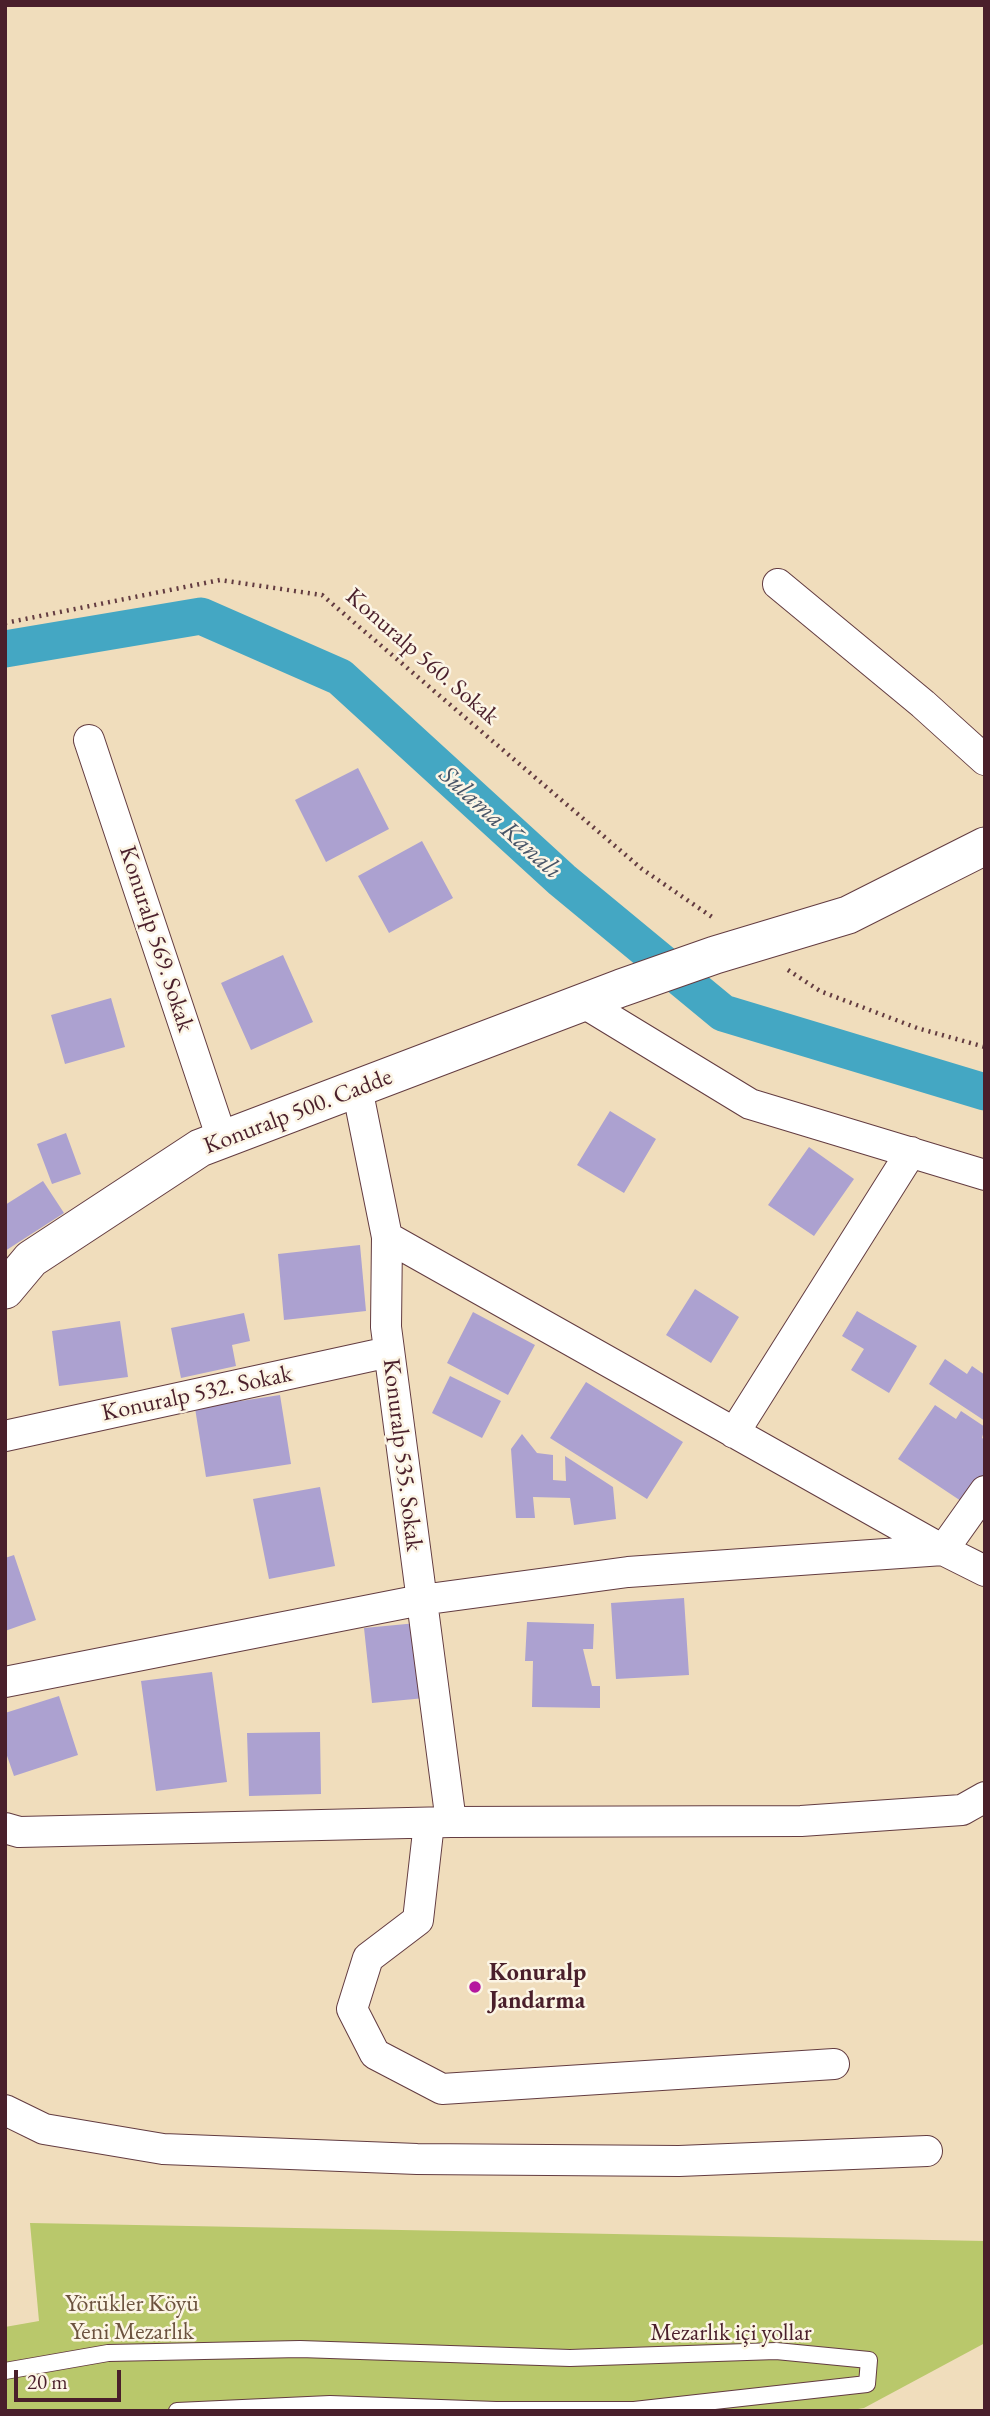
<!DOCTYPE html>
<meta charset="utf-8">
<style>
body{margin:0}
#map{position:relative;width:990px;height:2416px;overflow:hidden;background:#f0ddbc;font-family:"EB Garamond",serif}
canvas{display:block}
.frame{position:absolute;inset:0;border:7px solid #4a1f2b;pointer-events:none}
.scale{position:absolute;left:14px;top:2370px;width:107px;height:32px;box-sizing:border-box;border:4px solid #4a1f2b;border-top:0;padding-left:9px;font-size:21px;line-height:24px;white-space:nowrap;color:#4a1f2b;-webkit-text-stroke:5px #fcf5e5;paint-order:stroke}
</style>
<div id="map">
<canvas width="990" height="2416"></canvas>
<div class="frame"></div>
<div class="scale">20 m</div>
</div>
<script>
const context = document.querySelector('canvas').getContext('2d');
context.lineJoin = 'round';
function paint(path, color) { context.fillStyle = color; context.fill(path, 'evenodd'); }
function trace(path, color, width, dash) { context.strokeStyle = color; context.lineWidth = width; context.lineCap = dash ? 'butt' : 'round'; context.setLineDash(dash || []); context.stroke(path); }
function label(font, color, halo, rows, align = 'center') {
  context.font = font + ' "EB Garamond",serif'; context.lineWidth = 5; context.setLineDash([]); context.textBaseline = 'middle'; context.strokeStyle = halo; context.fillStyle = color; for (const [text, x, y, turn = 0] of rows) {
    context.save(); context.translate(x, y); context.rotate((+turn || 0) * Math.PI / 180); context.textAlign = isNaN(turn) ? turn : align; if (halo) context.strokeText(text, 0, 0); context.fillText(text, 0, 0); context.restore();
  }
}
paint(new Path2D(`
 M 30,2223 L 985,2241 L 985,2343 L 864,2408 L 846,2411 L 5,2411 L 5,2327 L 39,2321 Z`), '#b9c86b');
trace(new Path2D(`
 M 5,649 L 201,616 L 340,677 L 562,880 L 723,1013 L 985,1092`), '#44a7c3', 37);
paint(new Path2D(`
 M 358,768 L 389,829 L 326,862 L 295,800 Z
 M 422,841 L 453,898 L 389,933 L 358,876 Z
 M 283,955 L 313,1022 L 251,1050 L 221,983 Z
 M 111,998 L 125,1047 L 65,1064 L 51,1015 Z
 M 610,1111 L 656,1139 L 624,1193 L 577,1165 Z
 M 66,1133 L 81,1174 L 52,1184 L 37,1144 Z
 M 809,1147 L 854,1179 L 814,1236 L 768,1205 Z
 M 43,1181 L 64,1213 L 5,1251 L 5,1205 Z
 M 360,1245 L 366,1311 L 284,1320 L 278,1254 Z
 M 695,1289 L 739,1317 L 711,1363 L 666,1335 Z
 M 857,1311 L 917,1346 L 889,1393 L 851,1370 L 864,1349 L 842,1336 Z
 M 473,1312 L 535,1345 L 508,1395 L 447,1363 Z
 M 244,1313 L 250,1341 L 232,1345 L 236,1366 L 181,1378 L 171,1328 Z
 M 120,1321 L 128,1377 L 59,1386 L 52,1331 Z
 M 945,1359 L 967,1374 L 972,1366 L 985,1375 L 985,1421 L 929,1384 Z
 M 450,1376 L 501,1401 L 482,1438 L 432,1413 Z
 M 586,1382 L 683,1442 L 647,1499 L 550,1438 Z
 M 280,1395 L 291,1464 L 206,1477 L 195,1408 Z
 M 935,1405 L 956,1419 L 961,1411 L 985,1427 L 982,1438 L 985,1440 L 985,1479 L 967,1505 L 898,1459 Z
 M 522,1434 L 537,1453 L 553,1455 L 553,1480 L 566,1481 L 565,1456 L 613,1487 L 616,1519 L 574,1525 L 570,1498 L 533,1497 L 535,1518 L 516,1518 L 511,1449 Z
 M 320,1487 L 335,1566 L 269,1579 L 253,1499 Z
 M 14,1555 L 36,1620 L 5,1631 L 5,1558 Z
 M 684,1598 L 689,1675 L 616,1679 L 611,1603 Z
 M 527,1622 L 594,1624 L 593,1649 L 583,1649 L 592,1686 L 600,1686 L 600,1708 L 532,1707 L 533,1661 L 525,1661 Z
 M 417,1623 L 425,1698 L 372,1703 L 364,1628 Z
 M 212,1672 L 227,1782 L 156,1791 L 141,1681 Z
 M 59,1696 L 78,1755 L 14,1776 L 5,1750 L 5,1713 Z
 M 320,1732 L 321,1794 L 249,1796 L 247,1733 Z`), '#aca1d0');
const service = new Path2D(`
 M 5,2371 L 108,2353 L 300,2349 L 570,2358 L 776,2351 L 869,2360 L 867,2384 L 634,2410 L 496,2410 L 330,2404 L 177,2411`);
const minor = new Path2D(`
 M 778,584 L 923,704 L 985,760
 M 89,740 L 222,1139
 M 584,1003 L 750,1104 L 985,1175
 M 357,1088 L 387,1237 L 386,1327 L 451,1822
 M 387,1237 L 943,1550 L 985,1571
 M 734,1433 L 911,1152
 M 5,1436 L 389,1352
 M 5,1682 L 421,1600 L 628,1572 L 943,1550 L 985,1491
 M 429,1823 L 418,1920 L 368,1958 L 352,2009 L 375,2054 L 442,2089 L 834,2064
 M 5,1828 L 19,1832 L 451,1822 L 801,1821 L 962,1810 L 985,1797
 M 5,2110 L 44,2129 L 163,2149 L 417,2159 L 679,2161 L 927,2151`);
const tertiary = new Path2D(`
 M 5,1290 L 31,1259 L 200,1148 L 621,988 L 715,955 L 848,915 L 985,846`);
trace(service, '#633c41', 18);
trace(minor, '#633c41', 32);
trace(tertiary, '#633c41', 39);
trace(new Path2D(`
 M 5,623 L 220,580 L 322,595 L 642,869 L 712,917
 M 788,970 L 820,991 L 917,1028 L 985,1047`), '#633c41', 4.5, [2, 5]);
trace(service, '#fff', 16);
trace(minor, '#fff', 30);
trace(tertiary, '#fff', 37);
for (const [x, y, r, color] of [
 [475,1987,7,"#b5179e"]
]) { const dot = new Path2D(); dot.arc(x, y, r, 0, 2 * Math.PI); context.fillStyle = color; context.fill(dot); trace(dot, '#fcf5e5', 2.5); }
label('24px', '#4a1f2b', '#fcf5e5', [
 ["Konuralp 560. Sokak",422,657,41],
 ["Konuralp 569. Sokak",156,939,72],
 ["Konuralp 500. Cadde",298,1112,-21],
 ["Konuralp 532. Sokak",197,1394,-12],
 ["Konuralp 535. Sokak",402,1455,83],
 ["Mezarlık içi yollar",731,2333]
]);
label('bold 24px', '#4a1f2b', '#fcf5e5', [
 ["Konuralp",489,1973],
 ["Jandarma",489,2001]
], 'left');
label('24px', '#6b523e', '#fcf5e5', [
 ["Yörükler Köyü",132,2304],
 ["Yeni Mezarlık",132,2332]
]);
label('italic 26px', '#485568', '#fcf5e5', [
 ["Sulama Kanalı",500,823,42]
]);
</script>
